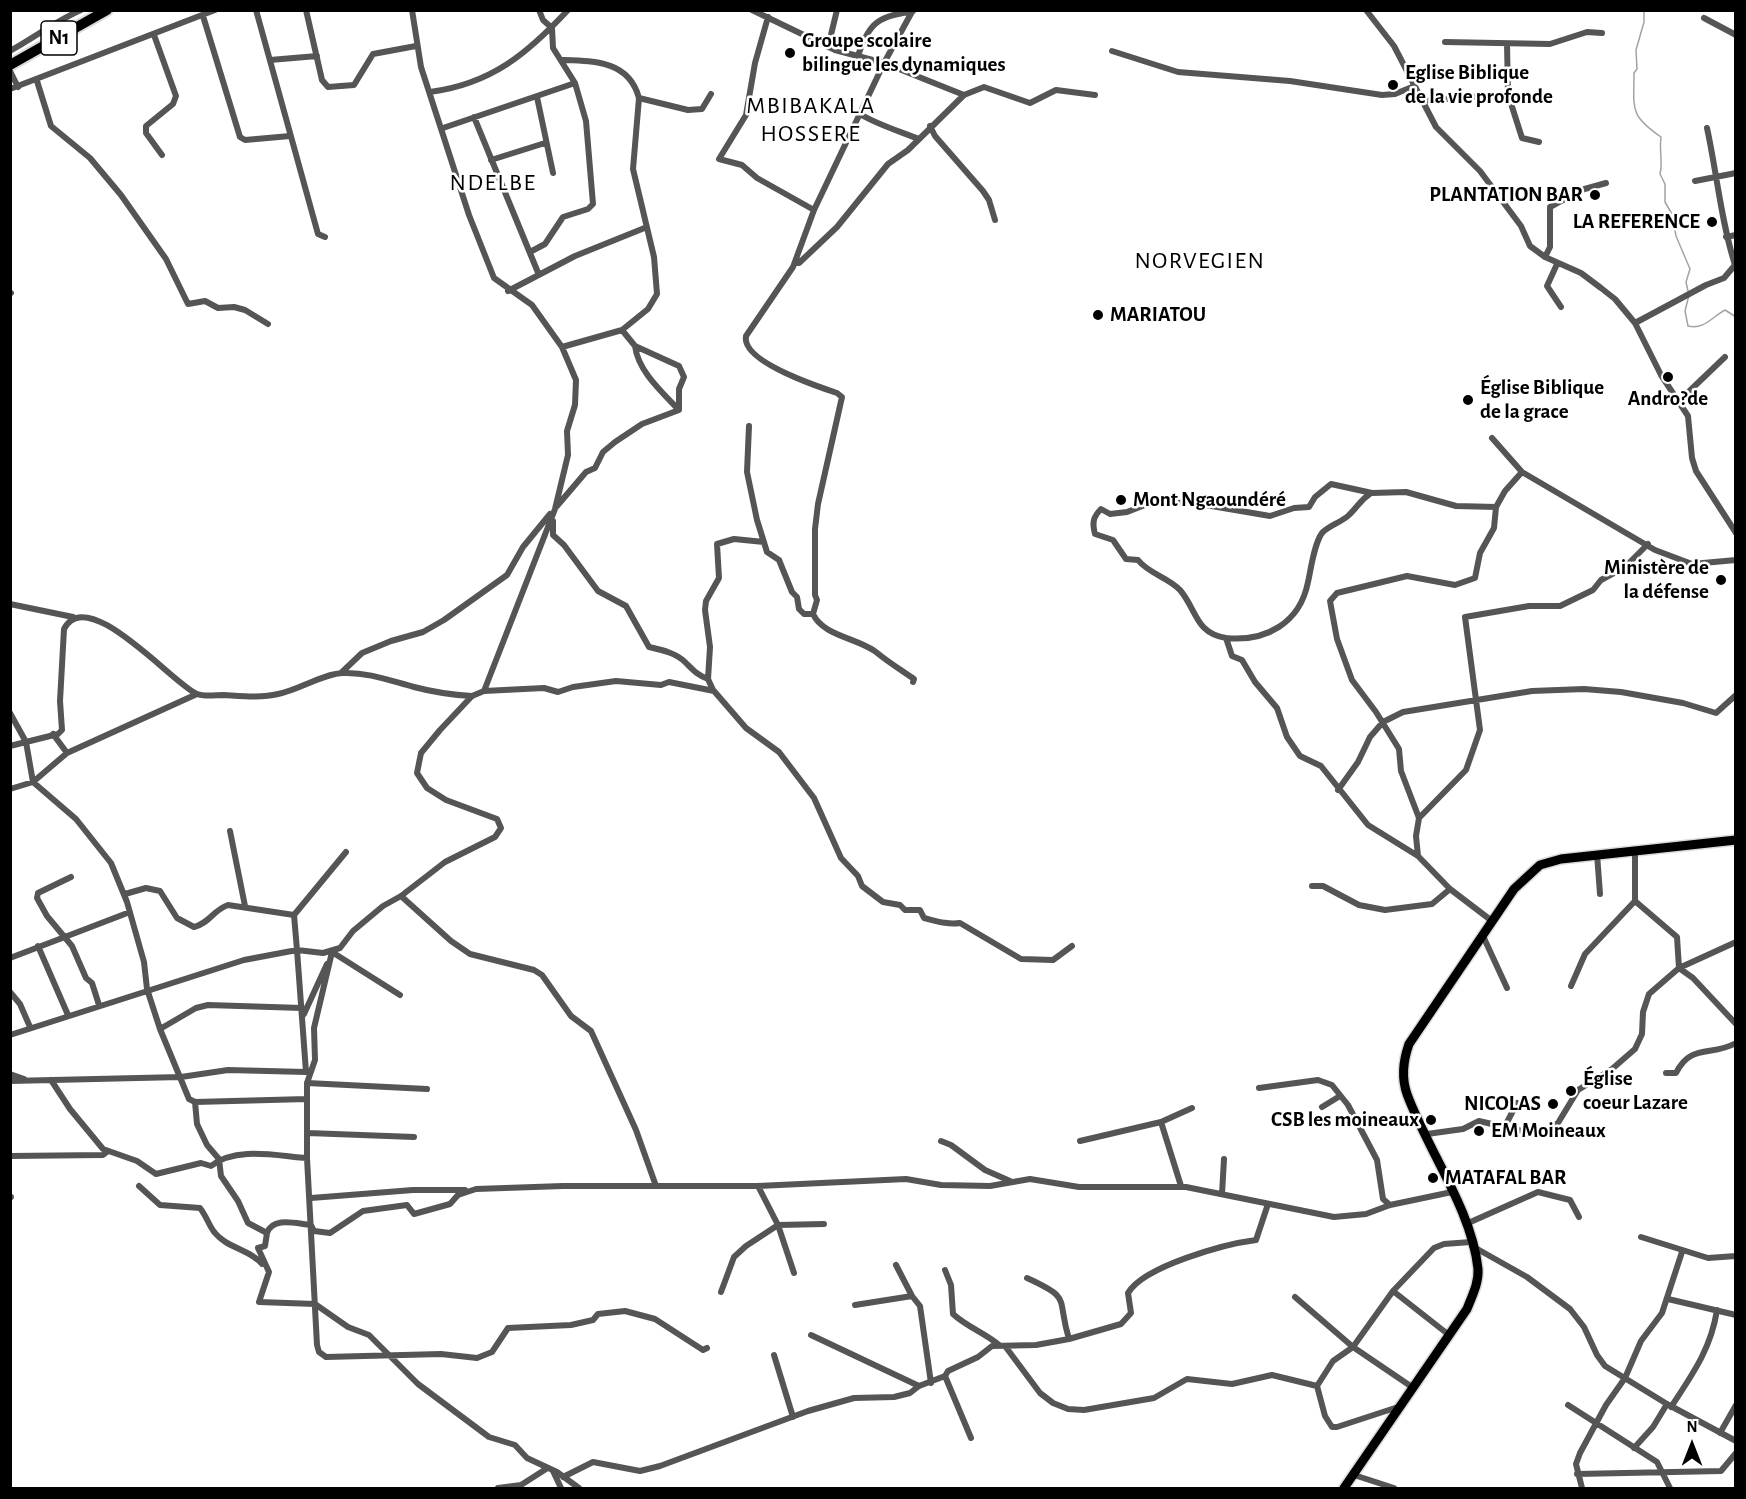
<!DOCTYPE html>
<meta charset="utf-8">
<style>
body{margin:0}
#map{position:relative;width:1746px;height:1499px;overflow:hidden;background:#fff;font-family:"Alegreya Sans",sans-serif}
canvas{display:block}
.frame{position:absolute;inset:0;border:12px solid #000;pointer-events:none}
.north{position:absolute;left:1662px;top:1415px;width:60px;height:60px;-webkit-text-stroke:4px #fff;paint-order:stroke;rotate:0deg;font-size:16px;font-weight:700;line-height:24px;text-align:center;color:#000}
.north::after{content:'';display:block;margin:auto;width:21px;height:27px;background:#000;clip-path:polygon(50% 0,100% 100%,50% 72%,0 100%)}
</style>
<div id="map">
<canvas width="1746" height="1499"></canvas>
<div class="frame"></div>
<div class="north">N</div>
</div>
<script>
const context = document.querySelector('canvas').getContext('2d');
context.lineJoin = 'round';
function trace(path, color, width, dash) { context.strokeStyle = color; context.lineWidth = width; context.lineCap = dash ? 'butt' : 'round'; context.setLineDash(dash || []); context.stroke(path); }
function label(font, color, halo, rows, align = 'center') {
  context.font = font + ' "Alegreya Sans",sans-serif'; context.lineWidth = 5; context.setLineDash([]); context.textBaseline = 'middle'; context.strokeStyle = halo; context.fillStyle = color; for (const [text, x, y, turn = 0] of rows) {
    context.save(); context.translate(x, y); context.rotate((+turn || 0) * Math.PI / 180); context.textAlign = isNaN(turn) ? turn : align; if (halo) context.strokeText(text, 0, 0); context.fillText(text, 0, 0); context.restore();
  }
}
trace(new Path2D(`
 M 1644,10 L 1644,22 L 1636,50 L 1637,69 L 1634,73 C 1634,109 1629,115 1661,137 C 1659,149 1663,163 1660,174 L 1665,184 L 1665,202 L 1672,214 L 1676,236 L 1690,269 L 1686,282 L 1688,291
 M 1689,295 L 1685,311 L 1688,326 C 1704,330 1712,317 1725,310 L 1736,317`), '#a3a3a3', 1.5);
const primary = new Path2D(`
 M 1344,1488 L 1467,1309 C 1472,1296 1479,1283 1478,1269 C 1472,1210 1427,1149 1407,1094 C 1401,1077 1403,1061 1409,1044 L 1514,889 L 1540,865 L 1561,859 L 1736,840`);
const highway = new Path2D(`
 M 10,65 L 107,10`);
trace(primary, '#dbdbdb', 12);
trace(highway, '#dbdbdb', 14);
trace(new Path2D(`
 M 256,10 L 318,234 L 325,237
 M 306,10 L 322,80 L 328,87 L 354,85 L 373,54 L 416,46
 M 752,10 L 835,50 L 884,63 L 964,95 L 908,150 L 888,164 L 837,227 L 799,263 L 795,263
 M 1366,10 L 1394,46 L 1436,127 L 1480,171 L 1521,226 L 1530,246 L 1545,257 L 1581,273 L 1601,288 L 1615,299 L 1635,323 L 1661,375 L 1688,416 L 1692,458 L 1696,471 L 1736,533
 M 203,16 L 240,137 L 245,140 L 290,136
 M 768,17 L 755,63 L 746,115 L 719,159 L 742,165 L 757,178 L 814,210
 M 1704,18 L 1736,35
 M 154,35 L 176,96 L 173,104 L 146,126 L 146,133 L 162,155
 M 1445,42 L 1550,44 L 1587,32 L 1602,33
 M 828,47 L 837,10
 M 10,51 C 35,37 56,21 81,10
 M 1112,51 L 1178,72 L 1290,81 L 1382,95 L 1395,94 L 1412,87
 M 858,56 C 869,21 879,17 913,11
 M 270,60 L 317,56
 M 562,60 C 595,61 629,61 639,98 L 633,169 L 654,257 L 657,294 L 648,309 L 622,330 L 562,347
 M 10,71 L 18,87
 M 37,81 L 51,126 L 90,158 L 121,195 L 166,259 L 188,304 L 205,301 L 218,308 L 234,307 L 245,310 L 268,324
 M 10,89 L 215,10
 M 430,92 C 491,84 527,54 568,10
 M 1508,94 L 1522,138 L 1539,142
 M 964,95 L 984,87 L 1030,103 L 1056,90 L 1095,95
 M 537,97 L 553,173
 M 639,98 L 688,110 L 702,109 L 711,94
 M 1421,101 L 1508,94 L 1507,44
 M 860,114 C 878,125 899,131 919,139
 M 474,117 L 539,275
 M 930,126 L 935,136 L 983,191 L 989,200 L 995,220
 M 443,128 L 575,83 L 553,48 L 552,28 L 543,20 L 539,10
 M 491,160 L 545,143
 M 1695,181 L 1736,173
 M 1726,237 L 1736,235
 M 530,252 L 545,244 L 563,217 L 588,209 L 593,204 L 586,121 L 575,83
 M 1545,257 L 1550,247 L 1550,207 L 1581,190 L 1606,183
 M 1557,264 L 1547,286 L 1561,307
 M 508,291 L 575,256 L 647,227
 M 10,292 L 11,293
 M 1635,323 L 1706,285 L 1724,278 L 1735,265 C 1721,221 1717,174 1707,128
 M 635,346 C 638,371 662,392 678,409
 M 1680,400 L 1725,357
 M 749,426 L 747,472 L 757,520 L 767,552 L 779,560 L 792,592 L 797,597 L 799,609 L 804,614 L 813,614 C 823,636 858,638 876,652 C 888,662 901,670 914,679 L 913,682
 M 1492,438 L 1522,472 L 1655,550 L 1692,564 L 1736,560
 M 557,506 L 586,472 L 595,468 L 603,452 L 615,442 L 642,424 L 679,410 L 679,389 L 684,377 L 679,366 L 635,346 L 622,330
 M 553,521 L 553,535 L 564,545 L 598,591 L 626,606 L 649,647 C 662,650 676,653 685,662 C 693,670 697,675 708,679 L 713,690
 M 10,604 L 73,617
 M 813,614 L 817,600 L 815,595 L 815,529 L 818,504 L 842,397 L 837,393 C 816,386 741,361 746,336 L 793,267 L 814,210 L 884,63 L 913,10
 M 1226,638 C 1266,642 1300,623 1308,582 C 1311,569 1314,544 1322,533 C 1328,526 1342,522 1349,515 C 1358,507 1359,501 1371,493
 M 341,673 L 362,653 L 391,641 L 423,632 L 444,620 L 507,575 L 523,547 L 550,514
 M 708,679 L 710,647 L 705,610 L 706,601 L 719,578 L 717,544 L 734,539 L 764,542
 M 484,691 L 544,688 L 558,692 L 573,687 L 616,681 L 661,685 L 669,682 L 714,691 L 746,728 L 779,752 L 814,798 L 841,858 L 858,876 L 862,886 L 883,902 L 900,905 L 905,910 L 920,910 L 924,918 C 936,921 948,925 960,923 L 1021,959 L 1053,960 L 1072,946
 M 10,713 L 26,742 L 33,782 L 76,819 L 111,863 L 127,902 L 144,962 L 147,989 L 160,1029 L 189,1099 L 195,1102 L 197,1124 L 207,1145 L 219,1159 L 221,1176 L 238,1201 L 248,1223 L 267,1233 L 265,1246 L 258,1248 L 269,1272 L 259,1302 L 315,1304 L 348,1327 L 369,1335 L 418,1384 L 489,1437 L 515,1445 L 527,1458 L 557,1472 L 579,1488
 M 53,734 L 67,753
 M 10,746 L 58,734 L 62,730 L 60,701 L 64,629 C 87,583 174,685 197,694 C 204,697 216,695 224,695 C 242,696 261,698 278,694 C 299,690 322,674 343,673 C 368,672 391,681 414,687 C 433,692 452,695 472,696
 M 10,789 L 33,782 L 67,753 L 197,694
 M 1338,790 L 1358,762 L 1370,737 L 1383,722 L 1403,712 L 1532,691 L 1584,689 L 1621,692 L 1683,703 L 1716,713 L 1736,695
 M 1419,818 L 1466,770 L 1480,730 L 1465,617 L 1529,606 L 1560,606 L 1593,590 L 1601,580 L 1625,567 L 1648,544
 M 230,831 L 245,906
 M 1635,851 L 1635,901 L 1677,937 L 1679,968 L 1693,978 L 1736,1024
 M 1597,854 L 1600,894
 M 1418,856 L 1416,836 L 1419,818 L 1401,771 L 1399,749 L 1376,712 L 1352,680 L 1337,639 L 1330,601 L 1337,593 L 1407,576 L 1455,585 L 1475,578 L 1480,553 L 1494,528 L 1496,507
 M 71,877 L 38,893 L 37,898 L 47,916 L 72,946 L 86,978 L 92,983 L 99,1005
 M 1312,886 L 1323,886 L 1359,905 L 1385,910 L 1432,904 L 1450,889
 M 401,896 L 451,941 L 470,954 L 534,970 L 542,975 L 571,1016 L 591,1031 L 636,1130 L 656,1186
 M 294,915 L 346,852
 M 1492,921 L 1450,889 L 1418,856 L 1368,825 L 1321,766 L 1300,756 L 1287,737 L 1277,708 L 1255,682 L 1242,660 L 1232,656 L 1226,638 C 1195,633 1197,610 1180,590 C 1168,577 1149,574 1138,560 L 1126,559 L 1113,540 L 1095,534 C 1092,523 1093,517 1101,509 L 1110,514 L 1127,512 L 1145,505 L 1188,502 L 1270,516 L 1294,508 L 1309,507 L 1315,497 L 1331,484 L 1372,493 L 1406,492 L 1456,506 L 1496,507 L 1505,491 L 1522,472
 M 1483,936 L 1507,988
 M 38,946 L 68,1015
 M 10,958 L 130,912
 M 1571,986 L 1585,954 L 1635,901
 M 10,992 L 20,1004 L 30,1027
 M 304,1014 L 327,964
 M 160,1029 L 196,1008 L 208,1005 L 302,1008
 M 10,1035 L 244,960 L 297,950 L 294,915 L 228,905 C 213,910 210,923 194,927 L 177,918 L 160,891 L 146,888 L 125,894
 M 1666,1073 L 1676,1073 C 1691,1043 1711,1057 1736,1043
 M 10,1074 L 24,1079
 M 51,1080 L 70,1109 L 103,1149 L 137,1161 L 156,1174 L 201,1163 L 211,1166 C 236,1146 277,1156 307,1158 L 307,1083 L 315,1060 L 314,1028 L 332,952 L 400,995
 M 10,1081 L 181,1077 L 228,1070 L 306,1072 L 297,950 L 323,953 L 340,948 L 353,931 L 383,906 L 401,896 L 445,862 L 495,837 L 501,828 L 497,819 L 446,800 L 427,788 L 417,773 L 421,753 L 440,730 L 472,696 L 484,691 L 555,509 L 568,455 L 567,431 L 575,405 L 576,380 L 562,347 L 532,305 L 494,278 L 469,215 L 421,67 L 412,10
 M 307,1083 L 427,1089
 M 1259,1088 L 1318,1080 L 1332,1085 L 1348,1105 L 1377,1160 L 1383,1199 L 1390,1205
 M 195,1102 L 307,1099
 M 1322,1107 L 1340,1096
 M 1161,1122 L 1181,1186
 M 1504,1128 L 1517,1103
 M 308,1133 L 414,1137
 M 1427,1134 L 1463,1129 L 1479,1121 L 1526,1132 L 1537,1133 L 1550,1128 L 1558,1123 L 1578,1090 L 1612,1069 L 1635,1049 L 1642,1034 L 1643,1012 L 1649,994 L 1679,968 L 1736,942
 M 941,1141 L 951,1145 L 985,1170 L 1010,1181
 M 1080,1141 L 1161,1122 L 1192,1108
 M 10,1156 L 103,1155 L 108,1151
 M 307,1158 L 317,1345 L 319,1352 L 326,1357 L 441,1354 L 477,1358 L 492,1352 L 508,1328 L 571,1325 L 593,1320 L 598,1314 L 625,1311 L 655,1319 L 703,1350 L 707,1348
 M 139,1186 L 160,1205 L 200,1208 C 207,1217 209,1226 215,1233 C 227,1248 251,1250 262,1264
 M 758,1186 L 778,1225 L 794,1273
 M 1222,1194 L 1224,1159
 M 10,1197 L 11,1197
 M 311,1198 L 413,1190 L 465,1190
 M 1466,1224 L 1538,1192 L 1570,1200 L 1579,1217
 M 267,1233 C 273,1216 297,1224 311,1225 L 314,1231 L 330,1233 L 363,1211 L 407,1205 L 414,1214 L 450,1204 L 458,1195 L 476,1189 L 563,1186 L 758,1186 L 906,1179 L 941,1185 L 990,1186 L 1030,1179 L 1079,1187 L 1186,1187 L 1334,1217 L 1366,1214 L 1390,1205 L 1452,1192
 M 1641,1237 L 1708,1258 L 1736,1256
 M 1472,1246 L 1527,1277 L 1570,1309 L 1584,1327 L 1597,1355 L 1605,1366 L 1667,1404 L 1736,1441
 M 896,1265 L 912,1296
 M 945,1270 L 951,1285 L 953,1314 C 967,1327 985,1333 999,1345
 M 1027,1278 C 1073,1299 1056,1297 1069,1339
 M 1393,1291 L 1449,1335
 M 721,1292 L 734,1257 L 746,1246 L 778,1225 L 824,1224
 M 1295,1297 L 1353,1347 L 1412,1387
 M 1668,1299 L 1736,1315
 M 855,1305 L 912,1296 L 920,1306 L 931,1383
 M 811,1335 L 919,1386
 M 1005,1346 L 1040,1393 L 1053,1403 L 1068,1409 L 1084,1410 L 1154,1398 L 1187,1379 L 1232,1384 L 1272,1375 L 1317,1386 L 1333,1361 L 1353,1347 L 1393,1291 L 1434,1248 L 1444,1244 L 1471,1242
 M 774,1355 L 793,1417
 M 945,1376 L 971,1438
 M 1317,1386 L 1325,1416 L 1332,1427 L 1337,1427 L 1398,1407
 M 1568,1405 L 1657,1462 L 1670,1488
 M 1671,1407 C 1692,1375 1711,1349 1717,1310
 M 1720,1433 L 1736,1405
 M 1634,1448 L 1653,1427 L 1667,1404
 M 553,1471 L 561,1488
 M 1577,1474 L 1721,1471 L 1736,1453
 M 1354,1475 L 1394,1488
 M 563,1477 L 593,1462 L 640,1471 L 660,1466 L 808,1411 L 854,1398 L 894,1397 L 910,1393 L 919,1386 L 945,1376 L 948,1371 L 978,1357 L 992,1346 L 1036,1345 L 1069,1339 L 1121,1324 L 1131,1313 L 1128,1293 C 1144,1266 1225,1244 1256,1240 L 1268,1204
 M 498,1488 L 521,1485 L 546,1469
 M 1582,1488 L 1576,1464 L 1580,1453 L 1606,1405 L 1625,1378 L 1641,1341 L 1662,1313 L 1682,1252`), '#555', 6);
trace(primary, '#000', 9);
trace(highway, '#000', 10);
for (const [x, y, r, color] of [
 [790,53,6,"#000"],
 [1393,85,6,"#000"],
 [1595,195,6,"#000"],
 [1712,222,6,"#000"],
 [1098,315,6,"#000"],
 [1668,377,6,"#000"],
 [1468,400,6,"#000"],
 [1121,500,6,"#000"],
 [1721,580,6,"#000"],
 [1571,1091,6,"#000"],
 [1553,1104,6,"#000"],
 [1431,1120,6,"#000"],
 [1479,1131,6,"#000"],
 [1433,1178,6,"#000"]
]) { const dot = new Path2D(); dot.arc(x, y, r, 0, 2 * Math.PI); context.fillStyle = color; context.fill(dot); trace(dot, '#fff', 2); }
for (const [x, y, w] of [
 [59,38,36]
]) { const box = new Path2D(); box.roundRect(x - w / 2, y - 17, w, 34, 4.5); context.fillStyle = '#fff'; context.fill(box); trace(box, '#000', 1.5); }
label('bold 20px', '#000', null, [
 ["N1",59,38]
]);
label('bold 21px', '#000', '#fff', [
 ["Groupe scolaire",802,41],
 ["bilingue les dynamiques",802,65],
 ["Eglise Biblique",1405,73],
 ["de la vie profonde",1405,97],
 ["PLANTATION BAR",1583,195,"right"],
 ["LA REFERENCE",1700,222,"right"],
 ["MARIATOU",1110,315],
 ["Église Biblique",1480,388],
 ["de la grace",1480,412],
 ["Andro?de",1668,399,"center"],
 ["Mont Ngaoundéré",1133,500],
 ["Ministère de",1709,568,"right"],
 ["la défense",1709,592,"right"],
 ["Église",1583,1079],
 ["coeur Lazare",1583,1103],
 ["NICOLAS",1541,1104,"right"],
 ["CSB les moineaux",1419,1120,"right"],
 ["EM Moineaux",1491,1131],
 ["MATAFAL BAR",1445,1178]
], 'left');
context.letterSpacing = '1.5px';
label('24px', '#000', '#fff', [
 ["MBIBAKALA",811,106],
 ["HOSSERE",811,134],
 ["NDELBE",493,183],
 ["NORVEGIEN",1200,261]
]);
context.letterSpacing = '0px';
</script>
